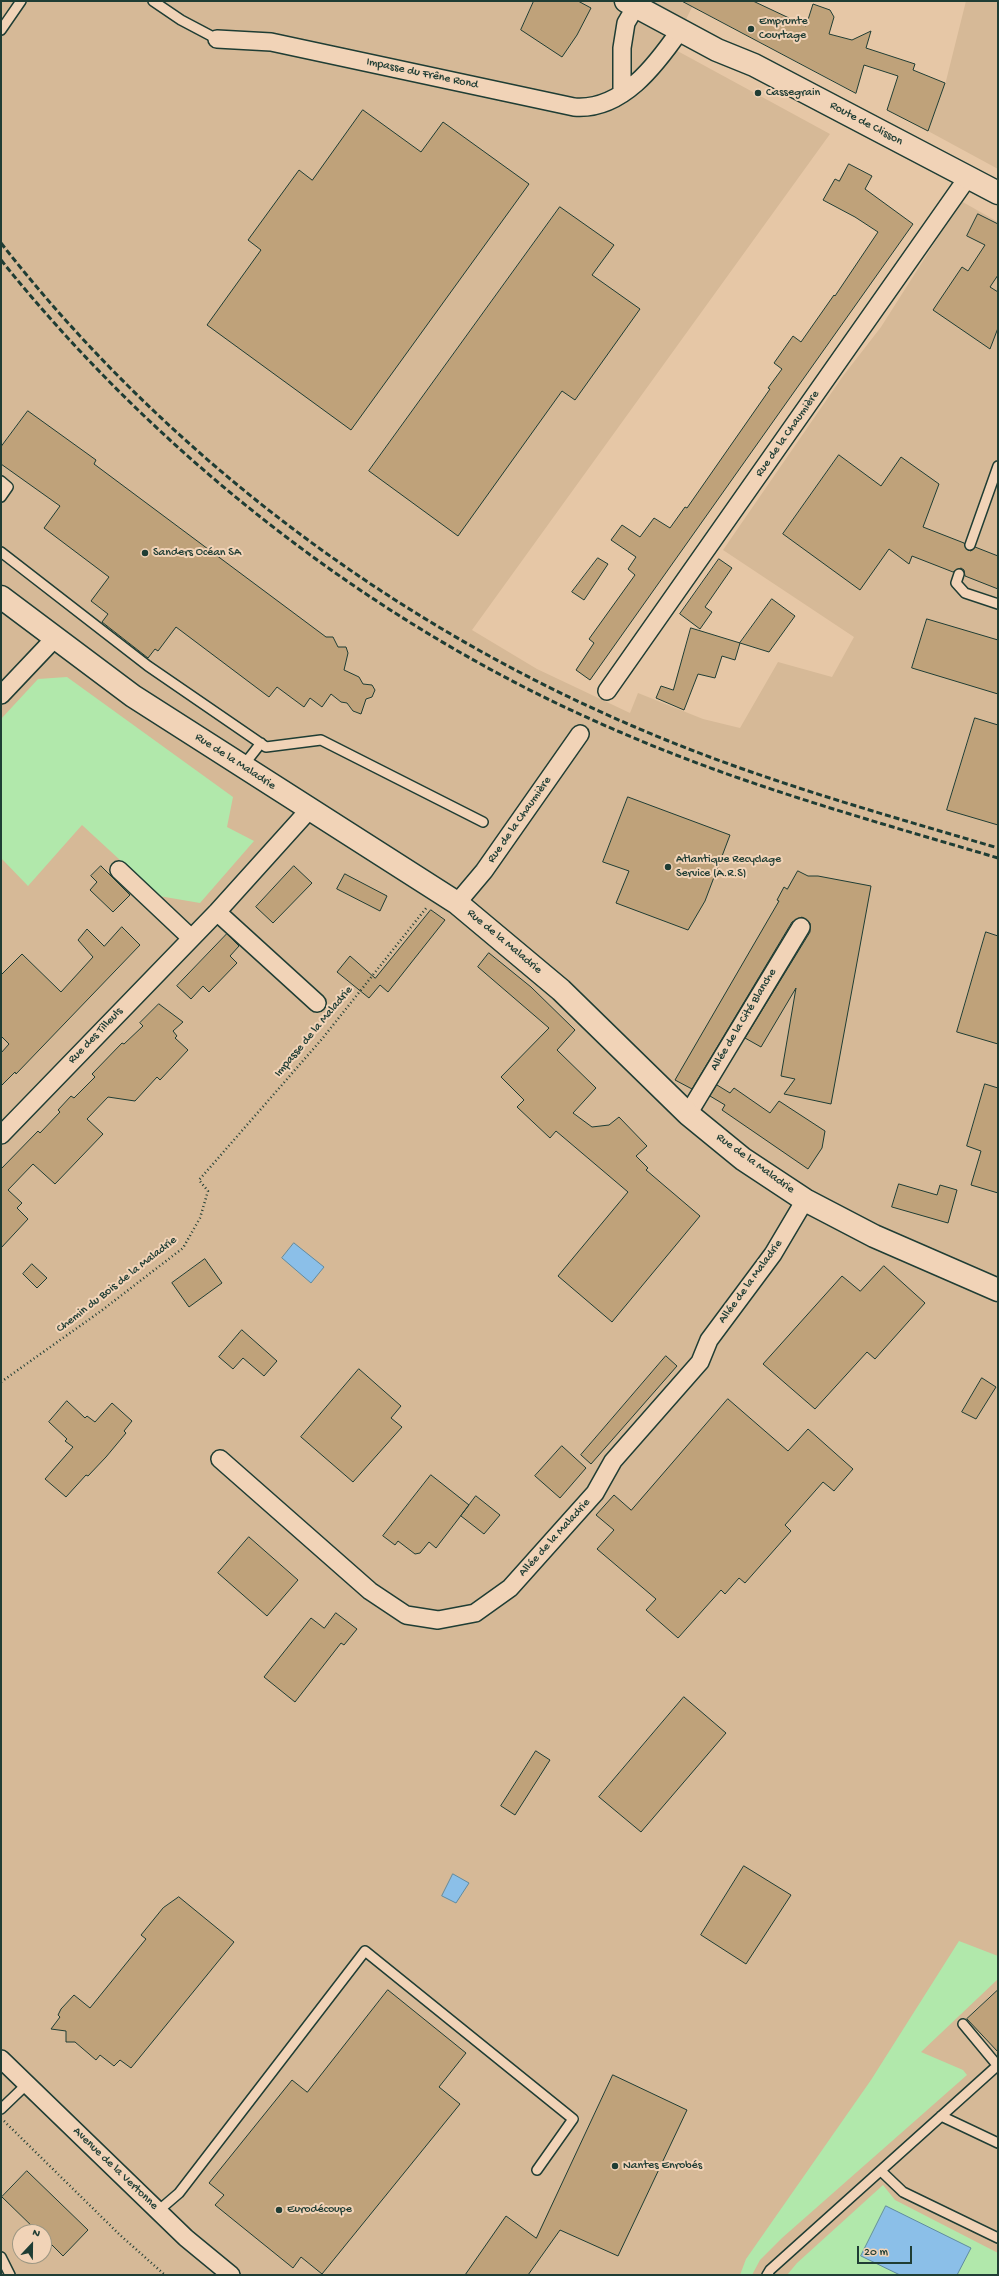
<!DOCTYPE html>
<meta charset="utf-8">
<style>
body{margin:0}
#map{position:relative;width:999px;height:2276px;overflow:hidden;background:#e6c7a6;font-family:"Gochi Hand",sans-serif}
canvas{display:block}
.frame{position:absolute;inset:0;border:2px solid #1f3d34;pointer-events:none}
.north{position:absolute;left:12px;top:2224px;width:40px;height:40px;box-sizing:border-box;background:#f1d3b7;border:1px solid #9d9783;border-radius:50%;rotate:22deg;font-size:11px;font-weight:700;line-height:16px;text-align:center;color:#1f3d34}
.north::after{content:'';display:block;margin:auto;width:14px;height:18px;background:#1f3d34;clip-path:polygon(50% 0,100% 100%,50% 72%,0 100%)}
.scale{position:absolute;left:857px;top:2246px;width:55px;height:18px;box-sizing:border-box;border:2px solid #1f3d34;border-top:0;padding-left:5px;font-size:12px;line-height:14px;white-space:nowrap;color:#1f3d34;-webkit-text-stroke:3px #f1d3b7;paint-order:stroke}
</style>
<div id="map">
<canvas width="999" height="2276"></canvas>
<div class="frame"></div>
<div class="north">N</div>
<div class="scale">20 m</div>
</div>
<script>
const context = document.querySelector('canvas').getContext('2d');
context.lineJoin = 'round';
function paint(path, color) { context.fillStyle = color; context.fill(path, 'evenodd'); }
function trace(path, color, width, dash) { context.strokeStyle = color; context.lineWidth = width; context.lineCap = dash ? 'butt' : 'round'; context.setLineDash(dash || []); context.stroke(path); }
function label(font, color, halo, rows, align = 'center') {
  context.font = font + ' "Gochi Hand",sans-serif'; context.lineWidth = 4; context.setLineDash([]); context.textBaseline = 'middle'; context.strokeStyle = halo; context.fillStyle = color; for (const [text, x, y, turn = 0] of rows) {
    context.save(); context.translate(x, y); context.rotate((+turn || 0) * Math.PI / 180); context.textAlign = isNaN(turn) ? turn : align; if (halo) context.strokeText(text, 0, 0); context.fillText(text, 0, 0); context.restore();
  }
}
paint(new Path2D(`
 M 1,1 L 695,1 L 672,48 L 830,134 L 472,630 L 537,669 L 630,713 L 638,693 L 703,719 L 740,728 L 778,662 L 832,677 L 854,637 L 723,550 L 843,376 L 881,327 L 961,201 L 998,222 L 998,2275 L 1,2275 ZM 20,2232 L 44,2232 L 44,2256 L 20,2256 Z
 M 966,1 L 998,1 L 998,169 L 928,131 L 946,81 Z`), '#d6b997');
paint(new Path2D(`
 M 67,677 L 233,797 L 227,827 L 254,841 L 200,903 L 159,896 L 82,825 L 28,886 L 1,858 L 1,719 L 38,679 Z
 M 959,1941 L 998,1956 L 998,1979 L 921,2052 L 963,2070 L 967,2075 L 782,2238 L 760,2260 L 752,2275 L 740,2275 L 746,2259 L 871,2080 Z
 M 883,2185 L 895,2200 L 998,2253 L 998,2275 L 787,2275 L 797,2263 Z`), '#b1e8ab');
const water = new Path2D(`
 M 294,1243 L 324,1267 L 311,1283 L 282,1258 Z
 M 453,1874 L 469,1883 L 456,1903 L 442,1896 Z
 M 886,2206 L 971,2248 L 957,2275 L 900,2275 L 861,2256 Z`);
paint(water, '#8bbfe8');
trace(water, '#608ba0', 1);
const building = new Path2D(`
 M 534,1 L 578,1 L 591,8 L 577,35 L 562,57 L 521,30 Z
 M 682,1 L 753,1 L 806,26 L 813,4 L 830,10 L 834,17 L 829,34 L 852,40 L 871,31 L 866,48 L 915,64 L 913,70 L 945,83 L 928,131 L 887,110 L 898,76 L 864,65 L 856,93 Z
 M 363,110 L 421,152 L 443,122 L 529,184 L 351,430 L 207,325 L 261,250 L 248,240 L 299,170 L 312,180 Z
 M 849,164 L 872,176 L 865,189 L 913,224 L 590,680 L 576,670 L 594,643 L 589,639 L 635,575 L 628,569 L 636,557 L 611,540 L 622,525 L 640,537 L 654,518 L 670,528 L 685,507 L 687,508 L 770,389 L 768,388 L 782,369 L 774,363 L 793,336 L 801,342 L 834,295 L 835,296 L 878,232 L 855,217 L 823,200 L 835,179 L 839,181 Z
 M 560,207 L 614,245 L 592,275 L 640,309 L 575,400 L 562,391 L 458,536 L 369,471 Z
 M 978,214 L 998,224 L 998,275 L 990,287 L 998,292 L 998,328 L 990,349 L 933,310 L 962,267 L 968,271 L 985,245 L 967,236 Z
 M 28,411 L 96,460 L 94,464 L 326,637 L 333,637 L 338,647 L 346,647 L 348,653 L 344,670 L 359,677 L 363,684 L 372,685 L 375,690 L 372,697 L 366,699 L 361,714 L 353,711 L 347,703 L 341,702 L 331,694 L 322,707 L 310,698 L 304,707 L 277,687 L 269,697 L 176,627 L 158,651 L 155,649 L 148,658 L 102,622 L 108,614 L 91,601 L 109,577 L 44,528 L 60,506 L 1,464 L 1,447 Z
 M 839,455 L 881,486 L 901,457 L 939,484 L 923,527 L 964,543 L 968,550 L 971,551 L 975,547 L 998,556 L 998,589 L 965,576 L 964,570 L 961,568 L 953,572 L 912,556 L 909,564 L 889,549 L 860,590 L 783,534 Z
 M 598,558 L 608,564 L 584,600 L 572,592 Z
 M 719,559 L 732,568 L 705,607 L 712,612 L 700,629 L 680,614 Z
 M 772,599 L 795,616 L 769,652 L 740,643 Z
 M 927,619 L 998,640 L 998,694 L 912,668 Z
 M 691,628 L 740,643 L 735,660 L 722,656 L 715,678 L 698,674 L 684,710 L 656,698 L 661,686 L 673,690 Z
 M 975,718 L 998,725 L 998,825 L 947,810 Z
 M 628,797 L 730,835 L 705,901 L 688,930 L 616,903 L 629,871 L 603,862 Z
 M 101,866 L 130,895 L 113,912 L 90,890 L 97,882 L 91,876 Z
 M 294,866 L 312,883 L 273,923 L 256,907 Z
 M 798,871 L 808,876 L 818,876 L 871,886 L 831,1104 L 784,1094 L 795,1079 L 781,1076 L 796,988 L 761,1047 L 745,1038 L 810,932 L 810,923 L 802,917 L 792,922 L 692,1089 L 675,1080 L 779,901 L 777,900 L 784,887 L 787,889 Z
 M 345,874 L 387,896 L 380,911 L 337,889 Z
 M 431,910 L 445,920 L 388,992 L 380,985 L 369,998 L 337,972 L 350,956 L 375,978 Z
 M 122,927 L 140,945 L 16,1074 L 15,1072 L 1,1086 L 1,1053 L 9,1044 L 1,1036 L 1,975 L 22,954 L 61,992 L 93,957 L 78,940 L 87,929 L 104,946 Z
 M 986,932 L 998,936 L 998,1044 L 957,1032 Z
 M 227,934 L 239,946 L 230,956 L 237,963 L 209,992 L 203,986 L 191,999 L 177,986 Z
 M 489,953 L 531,987 L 575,1030 L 557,1050 L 596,1088 L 573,1113 L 592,1127 L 609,1125 L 619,1117 L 647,1146 L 636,1156 L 648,1168 L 646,1170 L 700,1216 L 612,1322 L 558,1276 L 628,1192 L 556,1131 L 550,1138 L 517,1107 L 524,1100 L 501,1077 L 549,1028 L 478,967 Z
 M 159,1004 L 183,1022 L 173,1031 L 177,1036 L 175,1038 L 188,1050 L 160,1080 L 157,1077 L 135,1101 L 108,1097 L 87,1119 L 103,1134 L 55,1184 L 33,1164 L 8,1190 L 22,1203 L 17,1208 L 28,1219 L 1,1248 L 1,1169 L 38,1131 L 40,1133 L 60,1112 L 58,1110 L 71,1096 L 74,1098 L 95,1077 L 92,1074 L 122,1043 L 124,1044 L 143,1026 L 140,1023 Z
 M 985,1084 L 998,1088 L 998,1193 L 971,1185 L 981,1151 L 967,1146 Z
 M 717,1085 L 730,1093 L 734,1088 L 770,1113 L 779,1101 L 825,1131 L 822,1148 L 808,1169 L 722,1110 L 725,1105 L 710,1096 Z
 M 899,1184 L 937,1195 L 940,1185 L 957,1190 L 948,1223 L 892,1207 Z
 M 205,1259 L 222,1283 L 189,1307 L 172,1283 Z
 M 32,1264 L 47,1278 L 37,1288 L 23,1274 Z
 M 884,1266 L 925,1303 L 875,1359 L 867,1352 L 815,1409 L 763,1364 L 842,1276 L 860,1291 Z
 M 242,1330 L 277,1361 L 264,1376 L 243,1358 L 233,1369 L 219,1357 Z
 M 666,1356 L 677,1366 L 591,1464 L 581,1455 Z
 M 359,1369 L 401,1406 L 391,1418 L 402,1427 L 353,1482 L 301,1437 Z
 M 982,1378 L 996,1387 L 976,1419 L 962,1412 Z
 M 728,1399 L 788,1451 L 808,1429 L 853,1469 L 834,1491 L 823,1482 L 785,1525 L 791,1531 L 745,1583 L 739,1578 L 725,1594 L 721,1590 L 678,1638 L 646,1610 L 656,1599 L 597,1549 L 614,1530 L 596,1515 L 614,1495 L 631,1510 Z
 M 67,1401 L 85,1418 L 87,1416 L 95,1422 L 112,1403 L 132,1421 L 124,1431 L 126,1433 L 106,1457 L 88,1476 L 86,1475 L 66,1497 L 45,1479 L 73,1447 L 65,1441 L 67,1439 L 49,1422 Z
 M 562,1446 L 586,1468 L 560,1498 L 535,1476 Z
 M 431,1475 L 469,1505 L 436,1548 L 429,1542 L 420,1553 L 415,1554 L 398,1541 L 395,1545 L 383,1536 Z
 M 476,1496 L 500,1515 L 484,1534 L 461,1516 Z
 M 249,1537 L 298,1580 L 267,1616 L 218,1573 Z
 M 336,1613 L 357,1629 L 344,1645 L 341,1643 L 295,1702 L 264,1677 L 311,1618 L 324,1628 Z
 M 684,1697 L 726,1733 L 641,1832 L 599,1797 Z
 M 536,1751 L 550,1760 L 515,1815 L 501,1806 Z
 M 744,1866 L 791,1895 L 746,1964 L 701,1935 Z
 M 179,1897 L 234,1942 L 131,2068 L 120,2060 L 114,2066 L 100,2055 L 96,2060 L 75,2042 L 66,2042 L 66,2031 L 51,2029 L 60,2017 L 58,2015 L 61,2009 L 74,1995 L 90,2008 L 146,1939 L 141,1935 L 163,1908 Z
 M 388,1990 L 466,2053 L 439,2087 L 460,2104 L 322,2274 L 301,2257 L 293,2268 L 215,2205 L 224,2195 L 209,2183 L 292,2080 L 307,2092 Z
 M 998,1990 L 998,2052 L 967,2019 Z
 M 613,2075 L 687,2110 L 618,2256 L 560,2230 L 528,2275 L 465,2275 L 506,2216 L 536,2238 Z
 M 27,2171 L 88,2230 L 63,2256 L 44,2237 L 44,2232 L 38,2232 L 2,2197 Z`);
paint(building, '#bfa27a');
trace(building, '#1f3d34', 1);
const service = new Path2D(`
 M 153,1 L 181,20 L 217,39
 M 1,30 L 21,1
 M 1,481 L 8,487 L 1,497
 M 970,545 L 998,466
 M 1,552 L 148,666 L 266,747 L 321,740 L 483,822
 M 959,574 L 956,583 L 965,593 L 998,604
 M 243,766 L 261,743
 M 963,2024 L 997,2065
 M 1,2109 L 27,2084
 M 941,2116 L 998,2143
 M 881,2171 L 903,2192 L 998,2238
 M 158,2211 L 179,2193 L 365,1951 L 573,2119 L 537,2170
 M 1,2257 L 10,2275
 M 767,2275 L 770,2270 L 998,2065`);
const minor = new Path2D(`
 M 217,39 L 271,42 L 574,107 C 622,111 656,65 681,29
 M 622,92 L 622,48 L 626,23 L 636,6
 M 607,691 L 968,177
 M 1,695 L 55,638
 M 119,870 L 190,937
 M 457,903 L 484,871 L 580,734
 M 217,912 L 317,1003
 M 688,1114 L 801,927
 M 1,1135 L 217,912 L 309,810
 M 220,1459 L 370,1591 L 406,1615 L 438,1620 L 475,1613 L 510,1588 L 595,1493 L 613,1461 L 700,1362 L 709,1340 L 773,1254 L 805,1200
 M 1,2059 L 186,2238 L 231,2275`);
const tertiary = new Path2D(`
 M 1,597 L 133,696 L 457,903 L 561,990 L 688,1114 L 743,1159 L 805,1200 L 874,1236 L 998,1290`);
const secondary = new Path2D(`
 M 626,1 L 717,50 L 754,65 L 998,193`);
trace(service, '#1f3d34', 12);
trace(minor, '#1f3d34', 20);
trace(tertiary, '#1f3d34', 25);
trace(secondary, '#1f3d34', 25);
trace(new Path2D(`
 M 1,1382 L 101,1311 L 183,1248 L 200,1218 L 208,1191 L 199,1180 L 322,1039 L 427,907
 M 4,2121 L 120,2235 L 165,2275`), '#1f3d34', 2.5, [1, 3]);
trace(service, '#f1d3b7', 9);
trace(minor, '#f1d3b7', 17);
trace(tertiary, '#f1d3b7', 22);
trace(secondary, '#f1d3b7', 22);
trace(new Path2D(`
 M 1,243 C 166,454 389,622 635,727 C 753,778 876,812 998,848
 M 1,260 C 162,461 382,631 620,732 C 742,785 870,820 998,858`), '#1f3d34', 3, [6, 3]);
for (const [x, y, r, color] of [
 [751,29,4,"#1f3d34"],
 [758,93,4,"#1f3d34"],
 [145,553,4,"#1f3d34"],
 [668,867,4,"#1f3d34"],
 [615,2166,4,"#1f3d34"],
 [279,2210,4,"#1f3d34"]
]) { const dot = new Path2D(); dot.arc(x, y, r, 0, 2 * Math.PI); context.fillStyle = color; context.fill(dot); trace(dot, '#f1d3b7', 1.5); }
label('12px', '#1f3d34', '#f1d3b7', [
 ["Emprunte",759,22],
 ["Courtage",759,36],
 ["Cassegrain",766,93],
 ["Sanders Océan SA",153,553],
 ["Atlantique Recyclage",676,860],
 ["Service (A.R.S)",676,874],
 ["Nantes Enrobés",623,2166],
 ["Eurodécoupe",287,2210]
], 'left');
label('12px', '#1f3d34', '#f1d3b7', [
 ["Impasse du Frêne Rond",422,74,12],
 ["Route de Clisson",866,124,28],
 ["Rue de la Chaumière",788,434,-55],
 ["Rue de la Maladrie",235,762,33],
 ["Rue de la Chaumière",520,820,-55],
 ["Rue de la Maladrie",504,942,40],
 ["Allée de la Cité Blanche",744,1020,-59],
 ["Impasse de la Maladrie",314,1032,-50],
 ["Rue des Tilleuls",96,1036,-46],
 ["Rue de la Maladrie",755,1164,36],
 ["Allée de la Maladrie",751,1282,-54],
 ["Chemin du Bois de la Maladrie",117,1285,-38],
 ["Allée de la Maladrie",555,1538,-48],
 ["Avenue de la Vertonne",115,2169,44]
]);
</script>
